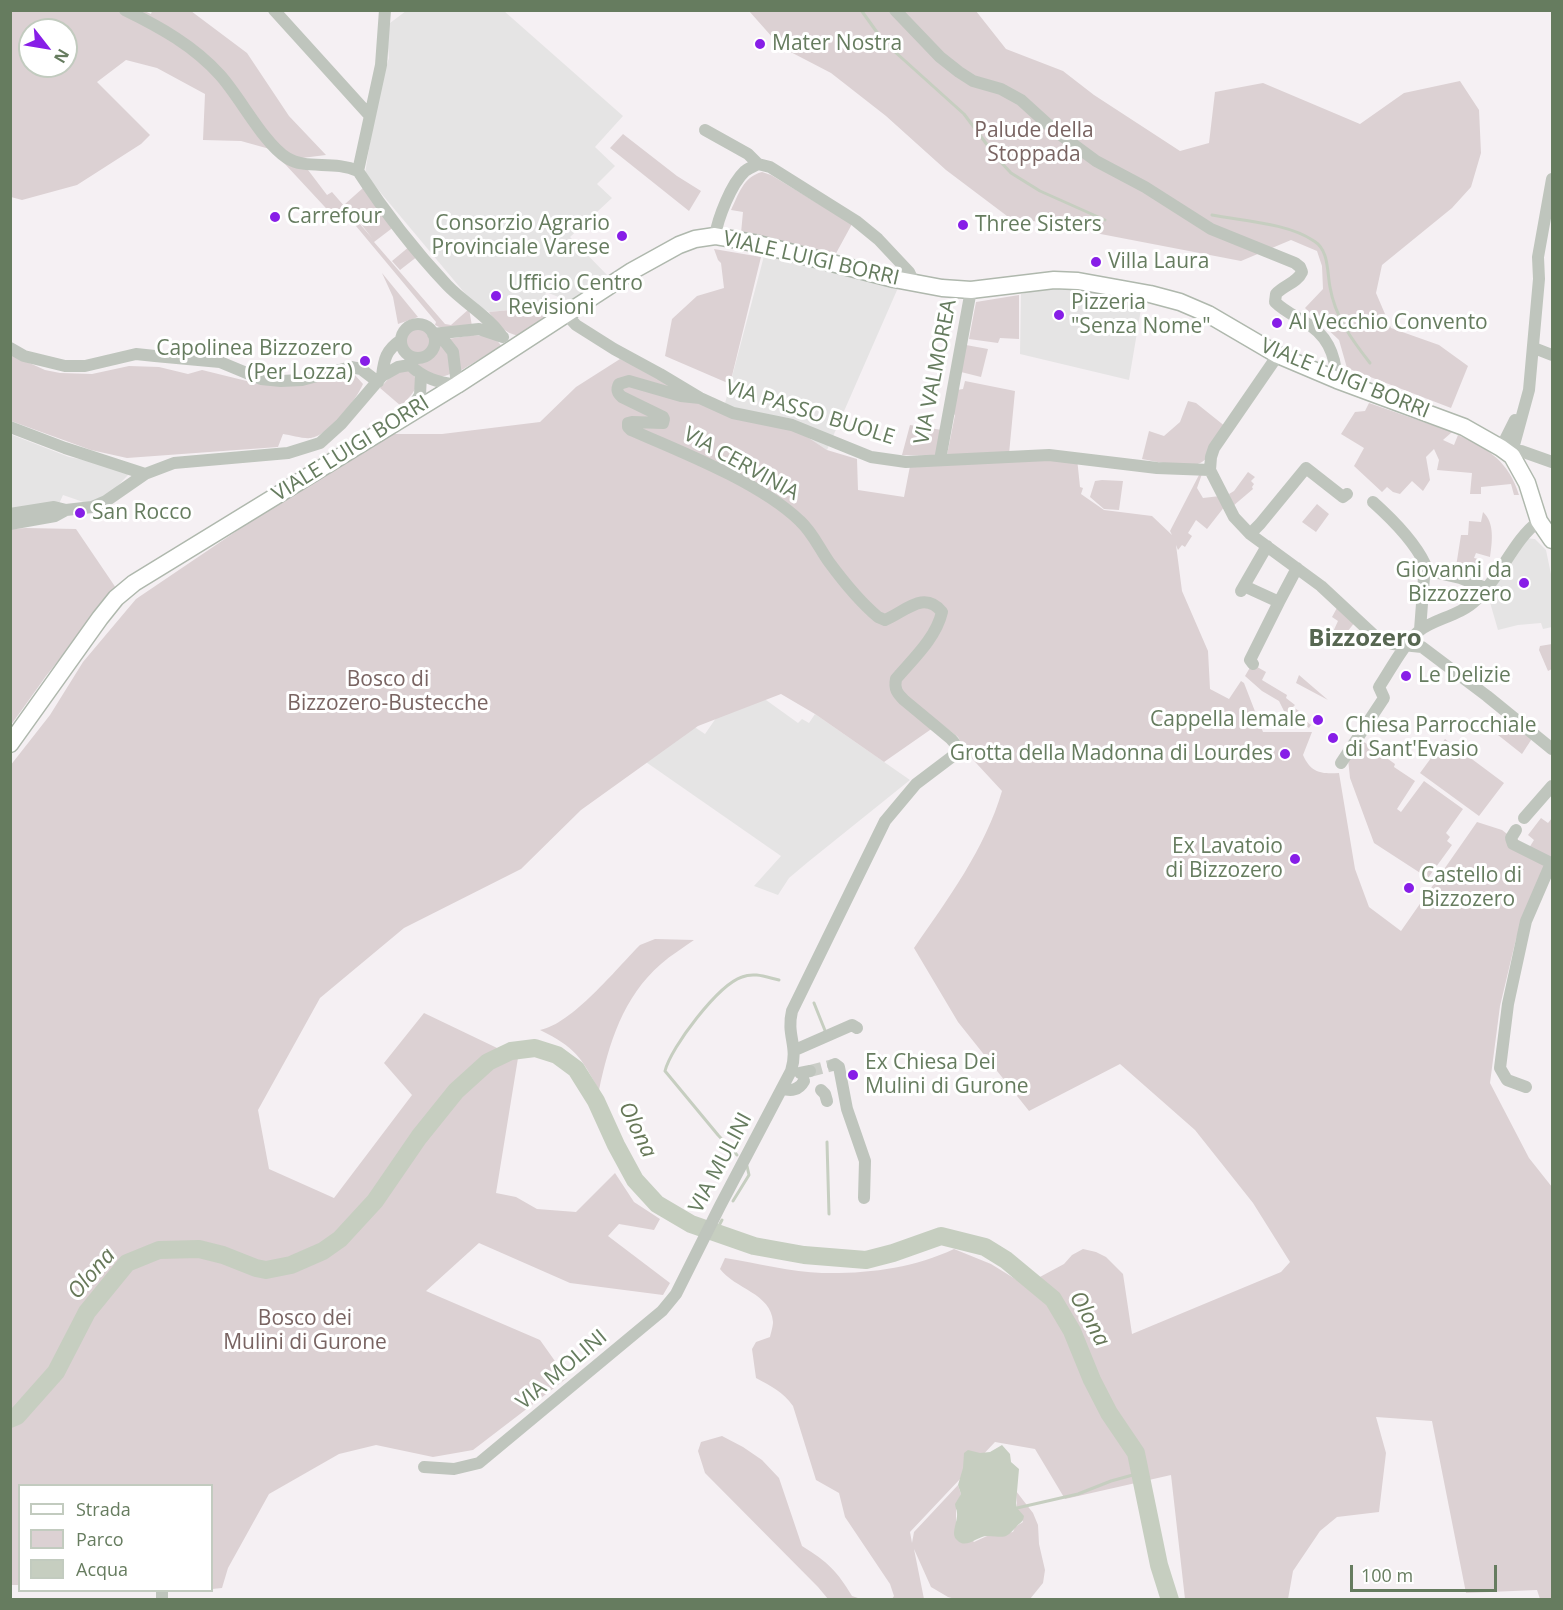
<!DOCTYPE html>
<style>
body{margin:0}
#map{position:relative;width:1563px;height:1610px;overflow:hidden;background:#f5f0f3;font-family:"Open Sans",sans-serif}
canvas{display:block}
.frame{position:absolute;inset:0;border:12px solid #667c5f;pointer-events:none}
.legend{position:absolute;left:18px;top:1484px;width:195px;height:108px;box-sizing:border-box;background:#fff;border:2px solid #c2cbbf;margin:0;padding:8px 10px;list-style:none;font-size:18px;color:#667c5f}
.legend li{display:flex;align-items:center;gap:12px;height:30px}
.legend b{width:30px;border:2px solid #c2cbbf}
.north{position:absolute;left:18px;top:18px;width:60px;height:60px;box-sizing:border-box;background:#fff;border:2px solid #c2cbbf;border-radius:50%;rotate:121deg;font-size:16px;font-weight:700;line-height:24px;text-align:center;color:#667c5f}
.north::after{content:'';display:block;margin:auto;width:21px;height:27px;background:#871ee7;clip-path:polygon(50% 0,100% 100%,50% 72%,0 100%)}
.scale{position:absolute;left:1350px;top:1565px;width:147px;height:27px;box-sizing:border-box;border:3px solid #667c5f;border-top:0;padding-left:8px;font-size:18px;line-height:21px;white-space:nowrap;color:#667c5f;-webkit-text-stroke:4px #fff;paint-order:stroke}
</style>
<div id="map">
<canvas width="1563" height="1610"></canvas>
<div class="frame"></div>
<ul class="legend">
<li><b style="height:8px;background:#fff"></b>Strada</li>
<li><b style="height:16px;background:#dcd1d3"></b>Parco</li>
<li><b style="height:16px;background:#c6cec0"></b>Acqua</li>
</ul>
<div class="north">N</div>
<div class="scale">100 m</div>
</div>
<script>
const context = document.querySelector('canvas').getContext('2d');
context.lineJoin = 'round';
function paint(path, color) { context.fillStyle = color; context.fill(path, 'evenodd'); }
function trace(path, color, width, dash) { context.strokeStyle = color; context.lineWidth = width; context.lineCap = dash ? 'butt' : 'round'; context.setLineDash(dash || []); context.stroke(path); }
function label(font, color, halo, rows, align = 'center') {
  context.font = font + ' "Open Sans",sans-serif'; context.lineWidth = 6; context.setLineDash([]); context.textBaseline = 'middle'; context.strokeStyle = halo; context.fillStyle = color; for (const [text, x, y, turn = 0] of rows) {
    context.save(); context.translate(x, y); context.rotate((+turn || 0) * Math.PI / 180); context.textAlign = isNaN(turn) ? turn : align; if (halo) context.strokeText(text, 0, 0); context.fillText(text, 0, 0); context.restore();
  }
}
paint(new Path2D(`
 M 406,11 L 504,11 L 623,116 L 595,147 L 615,166 L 597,184 L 612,198 L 570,237 L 610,278 L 571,302 L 546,292 L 542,307 L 489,312 L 473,303 L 365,174 L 377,96 L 389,58 L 386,26 Z
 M 764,256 L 807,256 L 901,281 L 827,450 L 794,428 L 724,407 Z
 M 1045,288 L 1096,292 L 1142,303 L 1129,380 L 1020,354 L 1021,294 Z
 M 10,434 L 69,457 L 127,468 L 128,475 L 110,494 L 89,504 L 63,495 L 58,506 L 11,510 Z
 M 1524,538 L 1535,539 L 1546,550 L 1552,579 L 1552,627 L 1543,629 L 1541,623 L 1518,625 L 1498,630 L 1489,599 L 1489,591 Z
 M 741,682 L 798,723 L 802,719 L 809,723 L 815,714 L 910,780 L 808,862 L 789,878 L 778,895 L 754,886 L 781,856 L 643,760 L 675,714 L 705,734 Z`), '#e5e4e4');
paint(new Path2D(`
 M 142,10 L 151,14 L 152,11 L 191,11 L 247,53 L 289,116 L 326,155 L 302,158 L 241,141 L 203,140 L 205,94 L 157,68 L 126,60 L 97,82 L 150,135 L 141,144 L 77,185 L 22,200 L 11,197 L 10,11 ZM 30,30 L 66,30 L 66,66 L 30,66 Z
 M 749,11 L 976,11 L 1006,49 L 1063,71 L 1094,95 L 1180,151 L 1209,143 L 1215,92 L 1263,83 L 1360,124 L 1404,93 L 1460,81 L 1479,110 L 1481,153 L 1471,187 L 1452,208 L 1382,265 L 1376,293 L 1391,328 L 1439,345 L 1468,366 L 1451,408 L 1347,368 L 1339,340 L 1305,308 L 1323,289 L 1322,266 L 1317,251 L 1291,240 L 1241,261 L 1007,216 L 946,170 L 886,116 L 831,73 L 781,47 Z
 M 623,134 L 677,176 L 701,191 L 689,211 L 610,148 Z
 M 284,163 L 305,166 L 327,195 L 332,192 L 372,238 L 345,204 L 363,188 L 395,226 L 374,242 L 445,324 L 451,325 L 469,309 L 472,326 L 443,329 L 435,325 L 436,322 L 346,214 L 337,220 Z
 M 762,172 L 771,175 L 852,224 L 834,257 L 741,233 L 743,212 L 731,210 C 739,194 743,177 762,172 Z
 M 410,246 L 418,256 L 400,270 L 392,261 Z
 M 714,249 L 761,257 L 730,384 L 665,356 L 672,319 L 697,296 L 724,288 L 721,263 L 718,260 Z
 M 382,273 L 418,317 L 398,324 L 393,297 Z
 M 1019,295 L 1019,339 L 1000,338 L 998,343 L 969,339 L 976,302 Z
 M 542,307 L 545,319 L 519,336 C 504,333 497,324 489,312 Z
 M404 341a13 13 0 1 1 26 0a13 13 0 1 1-26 0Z
 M 473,335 C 484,336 496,335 501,346 L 460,371 L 448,339 Z
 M 438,340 L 449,354 L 450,374 C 437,381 427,371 416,364 L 415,362 C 429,358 434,354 438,340 Z
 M 966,345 L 988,349 L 981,377 L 961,372 Z
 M 11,352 L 25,361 L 45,370 L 60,373 L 92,374 L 129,366 L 159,367 L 188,374 L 202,370 L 263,385 L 302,384 L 350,372 L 354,374 L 363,384 C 356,400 330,435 311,438 C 303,439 291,435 283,434 L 278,447 L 127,458 L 91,450 L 11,421 Z
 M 620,359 L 724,407 L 794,428 L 827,450 L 857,459 L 858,490 L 904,497 L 910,466 L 1077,458 L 1080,487 L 1083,488 L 1081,494 L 1104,510 L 1152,516 L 1172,535 L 1170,531 L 1200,473 L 1202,474 L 1197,488 L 1203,498 L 1220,496 L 1225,506 L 1207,529 L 1196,520 L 1188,533 L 1192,536 L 1185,547 L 1182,545 L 1178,550 L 1176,545 L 1182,591 L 1208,651 L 1210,689 L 1229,699 L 1241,681 L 1244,683 L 1263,732 L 1312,732 L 1303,755 C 1311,773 1321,774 1339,773 L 1355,869 L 1369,907 L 1401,931 L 1477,822 L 1502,830 L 1547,865 L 1516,939 L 1500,1006 L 1490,1083 L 1529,1158 L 1552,1187 L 1552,1599 L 1540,1599 L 1537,1590 L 1466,1593 L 1432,1421 L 1376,1417 L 1386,1453 L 1379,1512 L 1337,1517 L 1320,1531 L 1293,1571 L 1288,1599 L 1185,1599 L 1171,1475 L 1065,1499 L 1035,1449 L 995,1442 L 910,1532 L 912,1543 L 914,1532 L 958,1485 L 961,1494 L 956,1510 L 956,1523 L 974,1542 L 987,1536 L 1013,1532 L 1015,1527 L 1023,1522 L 1017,1508 L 1016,1491 L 1033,1513 L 1038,1525 L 1039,1544 L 1045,1570 L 1043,1583 L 1030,1599 L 955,1599 L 948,1597 L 931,1587 L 914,1549 L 924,1599 L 892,1599 L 894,1596 L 890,1584 L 845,1517 L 839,1493 L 816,1480 L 793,1406 C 783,1392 771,1386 756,1378 L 752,1349 L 756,1342 L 770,1337 C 771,1333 773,1326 773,1322 C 771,1293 735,1289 720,1269 L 725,1258 C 756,1263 792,1272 822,1273 C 867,1274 914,1268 954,1249 L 991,1264 L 1025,1285 L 1064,1264 L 1072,1255 L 1083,1249 L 1096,1252 L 1106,1257 L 1123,1274 L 1132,1334 L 1281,1272 L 1290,1262 L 1253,1203 L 1195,1130 L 1120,1064 L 1029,1111 L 958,1022 L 914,948 C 948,899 985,849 1002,791 L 965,751 L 958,737 L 940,723 L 884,762 L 815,714 L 781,694 L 698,726 L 581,810 L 521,869 L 404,928 L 320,998 L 258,1110 L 269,1169 L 334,1198 L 412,1095 L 384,1063 L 424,1013 L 518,1058 L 496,1193 L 516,1197 L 537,1209 L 576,1212 L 615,1173 L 634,1202 L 660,1219 L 654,1230 L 619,1224 L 608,1236 L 670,1283 L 663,1295 L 570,1283 L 479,1243 L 426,1291 L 540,1340 L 567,1378 L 473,1450 L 433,1457 L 376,1445 L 339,1454 L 269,1494 L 228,1568 L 222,1588 L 212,1589 L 212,1486 L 20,1486 L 19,1585 L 11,1585 L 10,766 L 50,715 L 83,662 L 136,599 L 352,453 L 391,434 L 442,434 L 540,422 L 576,387 Z
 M 409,369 C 424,385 413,393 401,406 L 380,388 L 392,375 Z
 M 965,381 L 1015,391 L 1009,454 L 947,455 L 955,415 L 952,413 L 957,390 L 963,389 Z
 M 1188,401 L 1196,403 L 1226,427 C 1220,437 1213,455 1202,462 C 1191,469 1156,462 1142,459 L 1149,431 L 1164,436 L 1180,422 Z
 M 1369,403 L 1452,432 L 1443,440 L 1454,445 L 1458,435 C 1488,448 1509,462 1519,495 L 1514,495 L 1511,484 L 1481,487 L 1481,494 L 1470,494 L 1472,473 L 1437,470 L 1439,460 L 1434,449 L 1426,457 L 1430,480 L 1423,491 L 1412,481 L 1400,494 L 1393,492 L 1387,487 L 1382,492 L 1354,466 L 1364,448 L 1341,434 L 1355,412 L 1365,411 Z
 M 910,425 L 942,430 L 936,456 L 902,455 Z
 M 1248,472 L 1255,477 L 1251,481 L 1254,484 L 1252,487 L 1253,489 L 1233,506 L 1229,494 L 1234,491 Z
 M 1102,480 L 1123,481 L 1119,510 L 1104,509 L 1090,497 L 1095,481 Z
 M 1317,504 L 1329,514 L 1316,532 L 1302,522 Z
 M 1483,512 C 1495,523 1492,542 1490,557 L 1476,553 L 1474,558 L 1478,559 L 1472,579 L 1455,573 L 1461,535 L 1468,535 L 1469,521 L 1481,522 Z
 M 26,528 L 76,529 L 116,588 L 46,676 L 11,725 L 11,529 Z
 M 1338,606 L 1355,622 L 1340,641 L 1332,634 L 1338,621 L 1332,617 Z
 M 1552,644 L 1552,669 L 1548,671 L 1539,650 L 1540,646 Z
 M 1252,664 L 1266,672 L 1262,680 L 1287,695 L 1286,698 L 1295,705 L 1293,707 L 1308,717 L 1306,721 L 1311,725 L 1309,728 L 1289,713 L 1285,713 L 1279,701 L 1262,691 L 1245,676 Z
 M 1299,675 L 1328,700 L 1296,683 Z
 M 1507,720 L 1533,737 L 1522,754 L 1498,735 Z
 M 1360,739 L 1395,764 L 1394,767 L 1415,781 L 1397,809 L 1401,812 L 1424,781 L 1463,809 L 1446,833 L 1450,837 L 1447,841 L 1452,845 L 1428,878 L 1374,843 L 1350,778 L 1348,759 Z
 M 1445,739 L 1504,783 L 1479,816 L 1420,773 Z
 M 1541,818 L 1548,823 L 1552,818 L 1552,859 L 1529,848 L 1534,840 L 1528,835 Z
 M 655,939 L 694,940 C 683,948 671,955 661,964 C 623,997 609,1043 599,1090 C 580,1056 576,1048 540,1030 C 572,1024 616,969 640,945 Z
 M 722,1436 L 743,1447 L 762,1460 L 779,1478 L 802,1546 C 828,1562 837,1571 852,1596 L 861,1599 L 828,1599 L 818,1587 L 705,1473 L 698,1451 L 701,1442 Z`), '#dcd1d3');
paint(new Path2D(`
 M 1002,1445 L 1010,1454 L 1011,1462 L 1019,1469 L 1016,1503 L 1017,1508 L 1024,1516 C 1023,1523 1020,1522 1016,1527 C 1004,1541 1003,1536 987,1536 C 977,1536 966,1550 957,1540 C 950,1534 958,1522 957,1513 C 957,1510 955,1507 955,1504 L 961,1494 L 958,1485 L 963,1468 L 964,1453 L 968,1450 L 980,1453 L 990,1452 Z`), '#c6cec0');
trace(new Path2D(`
 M 861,10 L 884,42 L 964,114 L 997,158 L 1011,173 L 1040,191 L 1105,220
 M 1212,215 C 1243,221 1288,223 1314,241 C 1329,250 1327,272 1330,287 C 1335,317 1352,340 1370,363
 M 814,1003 L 826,1033
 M 827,1142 L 829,1214
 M 737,1155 L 718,1135 L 665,1071 C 671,1047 718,985 742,977 C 754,972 766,977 779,980
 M 733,1201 L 749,1175 L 747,1166
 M 715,1233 L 722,1220
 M 1017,1508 L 1078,1494 L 1111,1481 L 1140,1473`), '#c6cec0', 3);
trace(new Path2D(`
 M 10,1419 L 17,1416 L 56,1372 L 87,1312 L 127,1263 L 159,1250 L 199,1249 L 223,1255 L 256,1268 L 266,1270 L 291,1265 L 323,1251 L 340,1239 L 375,1201 L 419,1137 L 456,1091 L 488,1062 L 511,1051 L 535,1048 L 557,1055 L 576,1069 L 596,1101 L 616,1145 L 635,1180 L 657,1204 L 691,1224 L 754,1246 L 804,1255 L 866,1260 L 893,1253 L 941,1236 L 985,1247 L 1006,1260 L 1053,1299 L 1072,1331 L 1092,1380 L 1109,1413 L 1136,1453 L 1159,1565 L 1170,1600`), '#c6cec0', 18);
trace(new Path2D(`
 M 810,1071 L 833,1065`), '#cacdc7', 12, [12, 6]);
const secondary = new Path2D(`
 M 10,744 L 100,618 L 116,598 L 134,583 L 457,385 L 632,271 L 679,245 L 695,239 L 715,236 L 754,243 L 894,279 L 942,288 L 971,290 L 1054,280 L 1078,281 L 1150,294 L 1180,302 L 1208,314 L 1278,355 L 1337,380 L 1464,427 L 1501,448 L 1512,456 L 1527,483 L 1539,521 L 1552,540`);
trace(secondary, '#afb8ad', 19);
trace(new Path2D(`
 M 125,10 C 160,27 194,46 220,75 C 240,97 264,144 287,158 C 306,170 334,160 358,171 C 384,211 414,250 447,285 C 464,303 487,315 501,335
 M 274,10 L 370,116
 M 895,10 L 940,57 L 959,72 L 973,81 L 1001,89 L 1021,100 L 1054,130 L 1096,161 L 1145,187 L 1211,229 L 1295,263 L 1300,267 L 1302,272 C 1297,283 1284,285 1276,294 L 1275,302 C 1283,310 1293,315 1303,321 C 1327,334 1335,353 1337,380
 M 705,130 L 748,154 L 758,164
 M 358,171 L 381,65 L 385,10
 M 715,236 C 718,218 731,184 745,171 C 749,168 754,166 758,164 L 770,167 L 856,221 L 878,239 L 909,272 L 914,283
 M 566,314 L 576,325 L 614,349 L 660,374 L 700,398 L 733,413 L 792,425 L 871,457 L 906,462 L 1049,455 L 1157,468 L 1210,470
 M401 341a17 17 0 1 1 34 0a17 17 0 1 1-34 0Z
 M 433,334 L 479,329 L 503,337
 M 10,348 L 24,356 L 65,366 L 85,366 L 136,354 L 155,356 L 220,362 L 261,379 L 281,381 L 302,380 L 351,367 L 361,369 L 378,382
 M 1534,348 L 1552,355
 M 1278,355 L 1214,448 L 1211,457 L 1210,470 L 1234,517 L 1250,534 L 1321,586 L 1379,640 L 1393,644 L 1422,647 L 1487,696 L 1552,749
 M 410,365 C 424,379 438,382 457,385 L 453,352 L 439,334
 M 382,376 C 384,359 386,350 401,340
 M 408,413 L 420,395 L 421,375
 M 10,427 L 65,448 L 145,474 L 174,463 L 288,453 L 320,443 L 341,424 L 382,376 L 398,367 L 410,365
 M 1501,448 L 1515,420
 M 1511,456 L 1529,390 L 1539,279 L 1538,257 L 1552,179
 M 1512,456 L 1521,451 L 1552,462
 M 940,460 L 971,290
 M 1373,502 C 1392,519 1414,541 1425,564 L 1420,630
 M 10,514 L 54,507 L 66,510 L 92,507 L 106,501 L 145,474
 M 10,524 L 55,516 L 66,510
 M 1250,534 L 1260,524 L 1306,468 L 1343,497 L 1347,494
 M 1425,570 L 1460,578 L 1486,588
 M 1244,586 L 1279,602 L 1297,568
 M 1241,591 L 1267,546
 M 1253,664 L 1250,660 L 1279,602
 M 1341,763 L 1384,698 L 1379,687 C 1391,669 1403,645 1419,631 C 1433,619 1460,616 1476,600 C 1501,577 1513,540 1539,521
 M 1524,818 L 1552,786
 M 1516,830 L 1511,838 L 1513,844 L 1551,863 L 1526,921 L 1508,1004 L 1500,1068 L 1507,1080 L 1526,1087
 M 795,1050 L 852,1025 L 857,1028
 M 833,1065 L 835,1064 L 839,1067 L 847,1109 L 865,1161 L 864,1198
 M 800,1073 L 810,1071
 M 782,1088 C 791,1092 799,1090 804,1081
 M 821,1090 L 825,1094 L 827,1101
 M 424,1467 L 454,1469 L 479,1463 L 662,1311 L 676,1294 L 720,1206 L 791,1071 C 799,1046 786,1036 792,1011 L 885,821 L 916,784 L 953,756 C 957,748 957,745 951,739 L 904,700 C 897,693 894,689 896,679 C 913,659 936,638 942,612 C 924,590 906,611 885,620 L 878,617 C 860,602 843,581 829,562 C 819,548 813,533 800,521 C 761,483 682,452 631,430 L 628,427 L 628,423 L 632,422 L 663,423 L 664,419 L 663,417 L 622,397 C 617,393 616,390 619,384 L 629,381 L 681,396 L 700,398
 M 162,1590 L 162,1600`), '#bfc5bd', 12);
trace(secondary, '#fff', 16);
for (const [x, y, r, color] of [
 [760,44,6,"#871ee7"],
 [275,217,6,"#871ee7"],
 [963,225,6,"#871ee7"],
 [622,236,6,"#871ee7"],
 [1096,262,6,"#871ee7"],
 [496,296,6,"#871ee7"],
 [1059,315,6,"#871ee7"],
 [1277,323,6,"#871ee7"],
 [365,361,6,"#871ee7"],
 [80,513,6,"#871ee7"],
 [1524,583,6,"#871ee7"],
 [1406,676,6,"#871ee7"],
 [1318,720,6,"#871ee7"],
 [1333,738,6,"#871ee7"],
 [1285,754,6,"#871ee7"],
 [1295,859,6,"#871ee7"],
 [1409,888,6,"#871ee7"],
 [853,1075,6,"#871ee7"]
]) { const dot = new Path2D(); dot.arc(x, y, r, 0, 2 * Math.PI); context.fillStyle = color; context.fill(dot); trace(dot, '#fff', 2); }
label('21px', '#667c5f', '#fff', [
 ["Mater Nostra",772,44],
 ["Carrefour",287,217],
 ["Consorzio Agrario",610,224,"right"],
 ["Provinciale Varese",610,248,"right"],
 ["Three Sisters",975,225],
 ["Villa Laura",1108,262],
 ["Ufficio Centro",508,284],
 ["Revisioni",508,308],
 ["Pizzeria",1071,303],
 ["\"Senza Nome\"",1071,327],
 ["Al Vecchio Convento",1289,323],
 ["Capolinea Bizzozero",353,349,"right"],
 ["(Per Lozza)",353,373,"right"],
 ["San Rocco",92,513],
 ["Giovanni da",1512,571,"right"],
 ["Bizzozzero",1512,595,"right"],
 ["Le Delizie",1418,676],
 ["Cappella Iemale",1306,720,"right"],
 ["Chiesa Parrocchiale",1345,726],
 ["di Sant'Evasio",1345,750],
 ["Grotta della Madonna di Lourdes",1273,754,"right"],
 ["Ex Lavatoio",1283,847,"right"],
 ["di Bizzozero",1283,871,"right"],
 ["Castello di",1421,876],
 ["Bizzozero",1421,900],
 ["Ex Chiesa Dei",865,1063],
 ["Mulini di Gurone",865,1087]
], 'left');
label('21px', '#796462', '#fff', [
 ["Palude della",1034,131],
 ["Stoppada",1034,155],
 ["Bosco di",388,680],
 ["Bizzozero-Bustecche",388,704],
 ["Bosco dei",305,1319],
 ["Mulini di Gurone",305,1343]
]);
label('21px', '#667c5f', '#fff', [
 ["VIALE LUIGI BORRI",811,259,13],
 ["VIA VALMOREA",936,372,-79],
 ["VIALE LUIGI BORRI",1345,379,22],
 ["VIA PASSO BUOLE",810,413,17],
 ["VIALE LUIGI BORRI",351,449,-32],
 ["VIA CERVINIA",741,464,29],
 ["VIA MULINI",721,1163,-62],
 ["VIA MOLINI",562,1370,-40]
]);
label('italic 22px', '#677859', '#fff', [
 ["Olona",637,1130,64],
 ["Olona",92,1274,-49],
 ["Olona",1089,1319,61]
]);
label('bold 24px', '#576751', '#fff', [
 ["Bizzozero",1365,639]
]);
</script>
